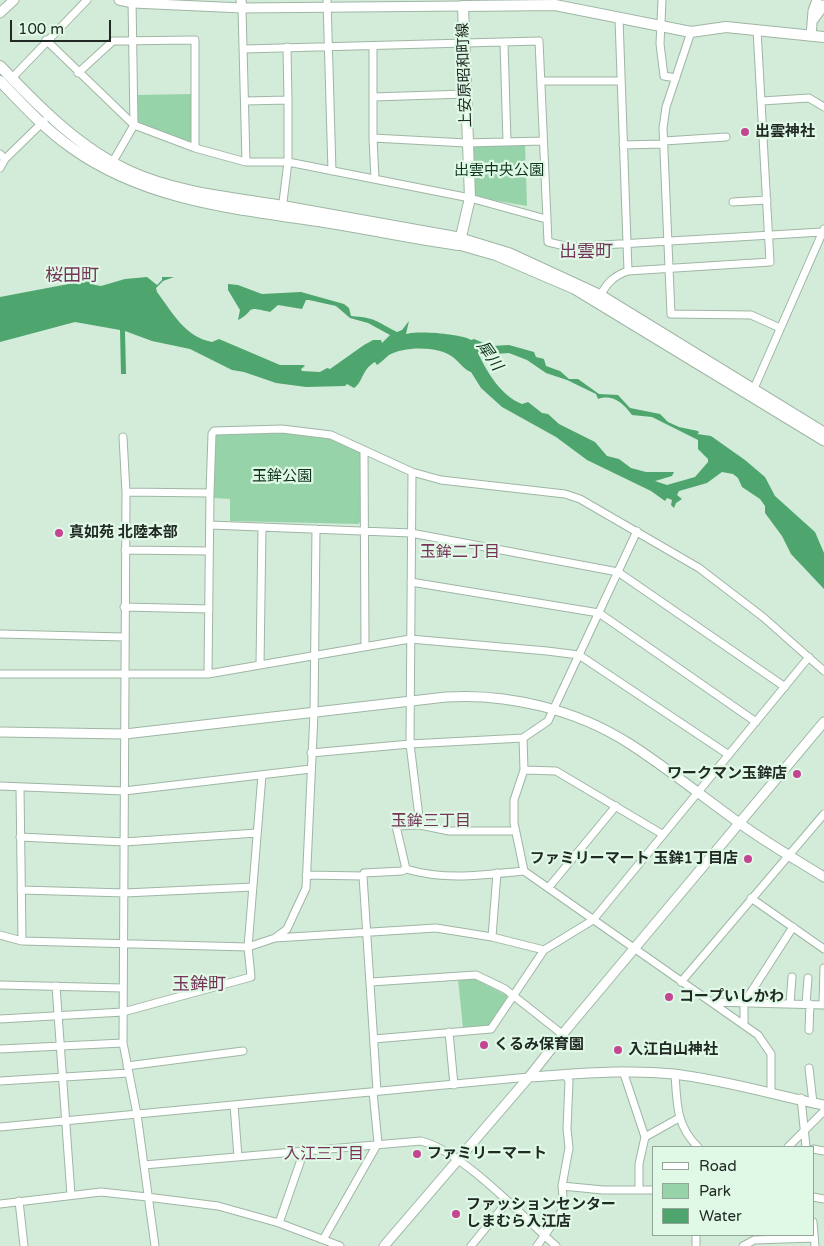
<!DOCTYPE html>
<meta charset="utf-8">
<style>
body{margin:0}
#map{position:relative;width:824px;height:1246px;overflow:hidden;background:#d3ebd9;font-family:"Varela Round",sans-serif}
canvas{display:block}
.legend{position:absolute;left:652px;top:1146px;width:162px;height:90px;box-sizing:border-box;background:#e0f8e6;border:1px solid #93a598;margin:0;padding:6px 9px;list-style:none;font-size:15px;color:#202923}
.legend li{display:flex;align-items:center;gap:10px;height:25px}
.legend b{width:25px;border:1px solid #93a598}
.scale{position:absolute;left:10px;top:20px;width:101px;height:22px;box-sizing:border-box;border:2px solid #202923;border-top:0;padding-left:6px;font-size:15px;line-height:18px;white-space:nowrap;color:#202923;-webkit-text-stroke:4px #e0f8e6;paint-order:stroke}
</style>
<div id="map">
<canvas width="824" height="1246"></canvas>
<ul class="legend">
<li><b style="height:6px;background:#fff"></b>Road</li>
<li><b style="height:14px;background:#97d3a9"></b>Park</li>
<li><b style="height:14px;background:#4ea56e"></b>Water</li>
</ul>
<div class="scale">100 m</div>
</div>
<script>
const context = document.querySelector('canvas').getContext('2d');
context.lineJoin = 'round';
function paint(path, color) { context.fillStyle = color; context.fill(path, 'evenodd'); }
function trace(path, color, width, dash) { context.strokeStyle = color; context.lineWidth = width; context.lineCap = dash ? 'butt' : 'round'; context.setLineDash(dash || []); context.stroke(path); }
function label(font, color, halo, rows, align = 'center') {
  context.font = font + ' "Varela Round","Noto Sans JP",sans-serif'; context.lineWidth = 4.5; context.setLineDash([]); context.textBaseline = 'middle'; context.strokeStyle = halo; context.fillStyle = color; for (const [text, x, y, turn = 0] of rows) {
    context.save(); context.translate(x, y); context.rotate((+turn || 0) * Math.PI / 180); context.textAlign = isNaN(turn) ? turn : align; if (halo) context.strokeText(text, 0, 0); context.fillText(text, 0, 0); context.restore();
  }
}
paint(new Path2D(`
 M 192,94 L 192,140 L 189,142 L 140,124 L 138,121 L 138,95 Z
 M 525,145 L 527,206 L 474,197 L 471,146 Z
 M 282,431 L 330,437 L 361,451 L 361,521 L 358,524 L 230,521 L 230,499 L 214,498 L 215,436 L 218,433 Z
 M 458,979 L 475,979 L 508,996 L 491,1025 L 463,1028 Z`), '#97d3a9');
paint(new Path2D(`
 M 147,277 L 157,285 L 162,280 L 162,277 L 174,277 L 163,281 L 156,288 L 157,292 C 172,312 185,337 212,342 L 219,339 L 280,365 L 303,365 L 305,366 L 301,369 L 302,371 L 320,372 L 327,368 L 330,369 L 364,345 L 373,340 L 381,340 L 382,343 L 390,335 L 368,323 L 350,318 L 336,306 L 309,300 L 306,300 L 302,309 L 278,305 L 270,312 C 243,305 256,311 238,320 L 240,310 L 228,290 L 228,284 L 238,285 L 262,294 L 301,292 L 344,304 L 349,308 L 351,316 C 377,318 375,321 397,332 L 402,330 L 409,321 L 406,334 C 417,330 463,334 471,340 L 474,339 L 491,346 L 509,345 L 534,352 L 536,357 L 544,359 L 546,366 L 560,371 L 569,379 L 578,379 L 599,394 L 618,395 L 630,408 L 660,414 L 668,422 L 679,427 L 698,431 L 699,433 L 697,434 L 711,436 L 745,460 L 765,477 L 775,496 L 815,532 L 824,553 L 824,589 L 791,554 L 782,536 L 765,513 L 765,506 L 760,499 L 742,487 L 738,478 L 733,474 L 722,472 L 707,483 L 679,491 L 677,495 L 682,499 L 676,503 L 674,508 L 671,505 L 672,500 L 667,498 L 665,501 L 651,491 L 587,460 L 556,437 L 502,407 L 481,388 L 471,372 C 466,371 459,362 454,358 C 440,346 405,346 389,355 C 385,358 382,362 377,365 L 375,362 C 361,370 364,381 354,388 L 347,384 L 345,386 L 306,387 L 276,383 L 244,372 L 232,370 L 190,349 L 152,341 L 125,331 L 126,374 L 121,374 L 120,330 L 75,322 L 0,342 L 0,297 L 79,282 L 88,281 L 95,285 L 101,286 L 125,279 ZM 509,353 L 527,360 L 546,373 L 567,380 L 596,394 L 598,399 C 613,394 623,403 632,415 L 652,417 L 698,440 L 698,449 L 708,459 L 708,462 L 695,477 L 667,485 L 655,481 L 672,476 L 674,472 L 646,472 L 631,468 L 619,459 L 607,456 L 595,442 L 559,424 L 548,414 L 542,413 L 528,402 L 522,404 C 502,396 488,374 479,355 Z`), '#4ea56e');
const minor = new Path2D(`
 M 327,0 L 332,171
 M 662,0 L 660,44 L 664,76 L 676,78
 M 242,8 L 246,162
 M 691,32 L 666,107 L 663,128 L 671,314 L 751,315 L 780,328
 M 46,40 L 134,125 L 195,148 L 246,162 L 288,162 L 470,198 L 546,219
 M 504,43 L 507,142
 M 373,46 L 373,138
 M 244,49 L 539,41 L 548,242 L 569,247 L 822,232
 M 78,73 L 113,41 L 195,40 L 195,148
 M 12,78 L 87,0
 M 541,81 L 621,81
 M 373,97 L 465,94
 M 245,101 L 288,100 L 287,47
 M 762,101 L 809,98 L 824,107
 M 664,141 L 726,137
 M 623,145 L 664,144
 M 0,154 L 5,159 L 0,168
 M 5,159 L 44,121
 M 111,165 L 134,125 L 132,0
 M 375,179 L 373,138 L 466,143 L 543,141
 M 733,202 L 767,200
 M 282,210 L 288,162 L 288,100
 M 628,271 L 770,262 L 757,30
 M 599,298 C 606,284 613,276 628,271 L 619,19
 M 752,393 L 824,229
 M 123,437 L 126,492
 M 364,450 L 365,646
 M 412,472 L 410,744 L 420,825
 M 210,525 L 411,533 L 618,572 L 785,687
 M 125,550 L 209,551
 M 411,582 L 599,613 L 756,722
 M 124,607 L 209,609
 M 0,634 L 124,637
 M 260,665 L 262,527
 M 0,674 L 208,674 L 410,639 L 547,651 L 579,655 L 729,755
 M 208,674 L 210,493
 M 523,738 L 524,770 L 514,800 L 514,823 L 524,871
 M 311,753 L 410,744 L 523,738 L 548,721 L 637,531
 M 524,770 L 556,771 L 662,834
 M 0,786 L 124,791 L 311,769
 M 20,787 L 22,941
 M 20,837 L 124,842 L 257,833
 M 406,869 L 396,826 L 420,825 L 449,831 L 515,831
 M 306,875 L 363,876
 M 549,887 L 616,806
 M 21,890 L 125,893 L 253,887
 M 751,898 L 824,949
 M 0,935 L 22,941 L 248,947 L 275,938 L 287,929 L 306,888 L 314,713 L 316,529
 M 492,937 L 497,873
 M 275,938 L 436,928 L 492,937 L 544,950
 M 371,982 L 476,975 L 505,989 L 562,1034
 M 681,982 L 824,814
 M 0,985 L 123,988
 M 56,986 L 71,1195
 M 712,1002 L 824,1005
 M 790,1004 L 792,977
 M 806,1004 L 808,978
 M 823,1005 L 824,968
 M 0,1019 L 123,1012 L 251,977 L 248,947 L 262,775
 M 744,1025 L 744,1003 L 793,927
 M 809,1030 L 810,1004
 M 449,1032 L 454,1085
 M 374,1039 L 491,1029 L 544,950 L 593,920 L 809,657
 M 0,1049 L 123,1043
 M 127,1066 L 243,1051
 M 809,1068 L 813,1103
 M 623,1071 L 645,1137 L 639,1164 L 639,1189
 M 675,1074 C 677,1103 676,1126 698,1147
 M 0,1081 L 129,1073
 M 377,1091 L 363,876 L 364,873 L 402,871 L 406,869 C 446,881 484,875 524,871 L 758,1035 L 771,1054 L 771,1092
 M 801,1098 L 806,1147
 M 234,1105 L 238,1157
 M 0,1127 L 529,1077
 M 645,1137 L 679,1118
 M 788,1147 L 824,1111
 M 813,1149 L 824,1151
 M 144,1165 L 421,1141 C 462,1151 523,1217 556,1246
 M 562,1186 L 603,1190 L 653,1190
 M 813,1197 L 824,1199
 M 19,1201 L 24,1246
 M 0,1204 L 101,1192 L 147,1197 L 218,1206 L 279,1223 L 340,1246
 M 813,1222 L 815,1246
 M 279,1223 L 304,1151
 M 696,1235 L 696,1246
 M 324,1238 L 378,1143 L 373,1092
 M 155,1246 L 137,1114 L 123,1043 L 126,492 L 210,493 L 212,434 L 214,431 L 282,429 L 331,435 L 412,472 L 441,480 L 565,494 L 580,499 L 699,568 L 763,617 L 824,671
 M 471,1246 L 507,1202
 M 537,1246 L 564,1208 L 562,1186 L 569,1148 L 567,1129 L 569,1081 L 566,1076
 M 743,1246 L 754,1240 L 814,1238`);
const tertiary = new Path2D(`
 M 119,0 L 133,3 L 242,8
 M 241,0 L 242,8 L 463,6
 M 0,13 L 14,0
 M 814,19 L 824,5
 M 811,36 L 813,11 L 817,0
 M 461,238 L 510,253 L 601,295 L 824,432
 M 459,245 L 497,256 L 574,289 L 824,441
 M 0,732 L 125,734 L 446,697 C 509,693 577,710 630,744 C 667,768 702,796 738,822 C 765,842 795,859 824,877
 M 529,1077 C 577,1074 626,1069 674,1074 C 725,1080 774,1095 824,1105
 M 384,1246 L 529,1077 L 566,1030 L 824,722`);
const secondary = new Path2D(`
 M 0,66 C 38,106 79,148 129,171 C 175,192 227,197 277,205 C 338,216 399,227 461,238
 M 0,81 C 23,105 45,129 72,148 C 146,201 238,209 324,222 C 369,229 414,239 459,245 L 470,198 L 463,6 L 555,5 L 691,32 L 726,27 L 824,37`);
trace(minor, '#9fb6a5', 9);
trace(tertiary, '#9fb6a5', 11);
trace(secondary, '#9fb6a5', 12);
trace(minor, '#fff', 7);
trace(tertiary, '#fff', 9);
trace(secondary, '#fff', 10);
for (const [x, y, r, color] of [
 [745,132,5,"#c44592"],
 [59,533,5,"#c44592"],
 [797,774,5,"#c44592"],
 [748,859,5,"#c44592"],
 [669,997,5,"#c44592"],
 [484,1045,5,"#c44592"],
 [618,1050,5,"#c44592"],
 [417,1154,5,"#c44592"],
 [456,1214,5,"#c44592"]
]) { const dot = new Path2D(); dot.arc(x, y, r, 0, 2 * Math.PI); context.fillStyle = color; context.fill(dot); trace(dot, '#e0f8e6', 2); }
label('15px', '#202923', '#e0f8e6', [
 ["上安原昭和町線",465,75,-92]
]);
label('bold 15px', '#202923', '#e0f8e6', [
 ["出雲神社",755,132],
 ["真如苑 北陸本部",69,533],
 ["ワークマン玉鉾店",787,774,"right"],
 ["ファミリーマート 玉鉾1丁目店",738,859,"right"],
 ["コープいしかわ",679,997],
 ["くるみ保育園",494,1045],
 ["入江白山神社",628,1050],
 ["ファミリーマート",427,1154],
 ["ファッションセンター",466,1205],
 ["しまむら入江店",466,1222]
], 'left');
label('15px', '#0e331d', '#e0f8e6', [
 ["出雲中央公園",499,171],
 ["玉鉾公園",282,477]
]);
label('italic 16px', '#113620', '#e0f8e6', [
 ["犀川",489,356,55]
]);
label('16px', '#743559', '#e0f8e6', [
 ["玉鉾二丁目",460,553],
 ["玉鉾三丁目",431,822],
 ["入江三丁目",324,1155]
]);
label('18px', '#743559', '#e0f8e6', [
 ["出雲町",586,252],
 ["桜田町",72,276],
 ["玉鉾町",199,985]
]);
</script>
